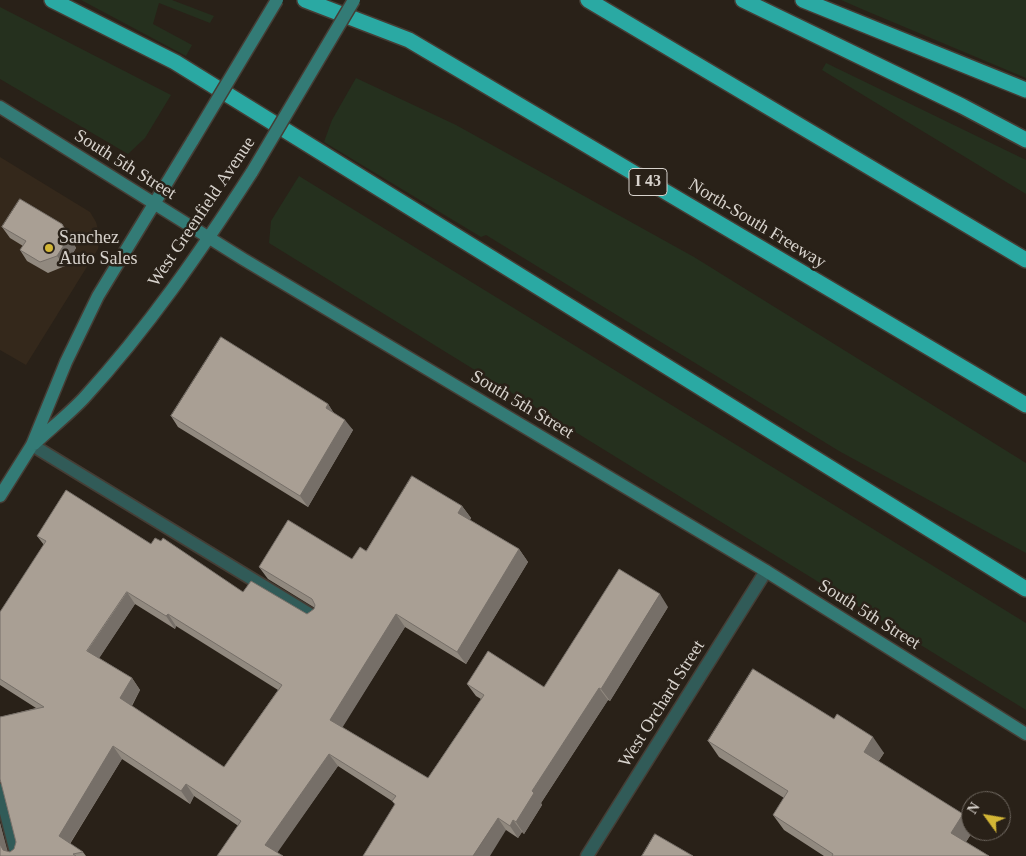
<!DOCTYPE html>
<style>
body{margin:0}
#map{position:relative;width:1026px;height:856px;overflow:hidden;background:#292118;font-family:"Times New Roman",serif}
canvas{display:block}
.north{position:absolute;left:961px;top:791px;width:50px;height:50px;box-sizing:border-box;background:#292118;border:1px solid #6f6860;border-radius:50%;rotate:302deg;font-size:14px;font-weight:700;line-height:20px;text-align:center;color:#d8d3cd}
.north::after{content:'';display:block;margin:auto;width:18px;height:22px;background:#d3b635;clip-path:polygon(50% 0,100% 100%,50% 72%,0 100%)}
</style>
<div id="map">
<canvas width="1026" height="856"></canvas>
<div class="north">N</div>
</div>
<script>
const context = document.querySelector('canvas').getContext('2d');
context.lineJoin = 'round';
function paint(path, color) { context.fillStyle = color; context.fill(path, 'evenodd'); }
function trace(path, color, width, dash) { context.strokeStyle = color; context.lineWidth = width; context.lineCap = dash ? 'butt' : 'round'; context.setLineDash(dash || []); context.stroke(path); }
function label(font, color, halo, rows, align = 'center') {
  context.font = font + ' "Times New Roman",serif'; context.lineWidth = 5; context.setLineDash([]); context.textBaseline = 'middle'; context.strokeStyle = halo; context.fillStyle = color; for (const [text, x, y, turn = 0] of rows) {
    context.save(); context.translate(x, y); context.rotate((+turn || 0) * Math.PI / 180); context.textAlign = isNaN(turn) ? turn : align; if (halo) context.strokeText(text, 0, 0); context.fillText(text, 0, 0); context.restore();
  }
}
paint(new Path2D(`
 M 0,157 L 90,212 L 96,222 L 100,237 L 98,249 L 26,365 L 0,350 Z`), '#34281b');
paint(new Path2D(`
 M 81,0 L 172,0 L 214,16 L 210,23 L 159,3 L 153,24 L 192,45 L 186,56 Z
 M 841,0 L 1026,0 L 1026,78 L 864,10 Z
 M 0,7 L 171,95 L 145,138 L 128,154 L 0,79 Z
 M 826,63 L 1026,160 L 1026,194 L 822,70 Z
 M 356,78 L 456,125 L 694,257 L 1026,463 L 1026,553 L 839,451 L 486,235 L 481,237 L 324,142 L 332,120 Z
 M 299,176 L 1026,623 L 1026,710 L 269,243 L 271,221 Z`), '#25301e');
const lane = new Path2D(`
 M 32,445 L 316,618
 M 0,790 L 17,856`);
const street = new Path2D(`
 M 587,856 L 766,571`);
const secondary = new Path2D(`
 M 0,107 L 243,259 L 766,571 L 1026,734
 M 34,444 C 50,429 69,414 84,398 C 148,328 201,251 252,172
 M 0,496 L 32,445 L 66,362 L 98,296 L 193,140`);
const highway = new Path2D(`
 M 52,0 L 175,62 L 1026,589
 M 305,0 L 409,40 L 1026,405
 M 588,0 L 1026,260
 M 743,0 L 962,106 L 1026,140
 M 803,0 L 1026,90`);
trace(lane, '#453d35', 15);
trace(street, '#453d35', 15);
trace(secondary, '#453d35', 15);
trace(highway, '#453d35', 18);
trace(lane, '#315b58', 12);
trace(street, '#315b58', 12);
trace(secondary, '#337b76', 12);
trace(highway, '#2aa9a3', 15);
const secondaryBridge = new Path2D(`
 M 193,140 L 277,0
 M 252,172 L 354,0`);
trace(secondaryBridge, '#453d35', 15, []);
trace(secondaryBridge, '#337b76', 12);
paint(new Path2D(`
 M 62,224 L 69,235 L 76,248 L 65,266 L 48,273 L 27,261 L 20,250 L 23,246 L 10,238 L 2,227 Z
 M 328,404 L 333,412 L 353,430 L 308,507 L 178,427 L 171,416 Z
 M 462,506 L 471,518 L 470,520 L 519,549 L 528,562 L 466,664 L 405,627 L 342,727 L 428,778 L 481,699 L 476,696 L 467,684 L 544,687 L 668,607 L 610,701 L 608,700 L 541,803 L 542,805 L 524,834 L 522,832 L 518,838 L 506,830 L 395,805 L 392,801 L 338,766 L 277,852 L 194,796 L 190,804 L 122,759 L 70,844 L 83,852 L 86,856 L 0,856 L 0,823 L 7,851 L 10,852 L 14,849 L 16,842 L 1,782 L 0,782 L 0,717 L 36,708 L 0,685 L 0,612 L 44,545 L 37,536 L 151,544 L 243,592 L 307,614 L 314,609 L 315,608 L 268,579 L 259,567 L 352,559 L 366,551 ZM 135,604 L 175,629 L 176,626 L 278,690 L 224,767 L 132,706 L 140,690 L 132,678 L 99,658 Z
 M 834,719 L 884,753 L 878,762 L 963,814 L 971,826 L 971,831 L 973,831 L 966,842 L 989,856 L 824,856 L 784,830 L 773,815 L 784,798 L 719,757 L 708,741 Z`), '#91897f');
paint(new Path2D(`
 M 62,224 L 69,235 L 76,248 L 65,266 L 57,256 Z
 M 328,404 L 335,415 L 326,408 Z
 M 345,420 L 353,430 L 308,507 L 300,496 Z
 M 462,506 L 471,518 L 467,525 L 458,513 Z
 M 519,549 L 528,562 L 466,664 L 457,652 Z
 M 127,592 L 135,604 L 96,663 L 87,651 Z
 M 660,594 L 668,607 L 610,701 L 601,689 Z
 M 168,614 L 176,626 L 175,629 L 166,616 Z
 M 396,614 L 405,627 L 339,733 L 330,720 Z
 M 132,678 L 140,690 L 129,710 L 120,698 Z
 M 599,688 L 608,700 L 541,803 L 542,805 L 524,834 L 516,822 L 532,791 Z
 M 873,737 L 884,753 L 874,768 L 864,752 Z
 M 113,746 L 122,759 L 67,848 L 59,836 Z
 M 329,754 L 338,766 L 275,856 L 265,845 Z
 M 186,784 L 194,796 L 190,804 L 181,791 Z
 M 963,814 L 971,826 L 971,831 L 973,831 L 962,848 L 951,833 Z
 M 498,818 L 506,830 L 490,856 L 473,856 Z
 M 513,820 L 522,832 L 518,838 L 510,826 Z
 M 0,823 L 9,856 L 7,856 L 0,846 Z`), '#766f68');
const building = new Path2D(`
 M 20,199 L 62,224 L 69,237 L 57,256 L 40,262 L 20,250 L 26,241 L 2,227 Z
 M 221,337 L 328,404 L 326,408 L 345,420 L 300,496 L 171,416 Z
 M 412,476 L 462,506 L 458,513 L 519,549 L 457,652 L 396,614 L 330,720 L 428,778 L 484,695 L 467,684 L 488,651 L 544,687 L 619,569 L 660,594 L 601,689 L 599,688 L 532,791 L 534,793 L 516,822 L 513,820 L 510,826 L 498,818 L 473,856 L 363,856 L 395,804 L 392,801 L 396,796 L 329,754 L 265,845 L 283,856 L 217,856 L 241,821 L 186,784 L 181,791 L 113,746 L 59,836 L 83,852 L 73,854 L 76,856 L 0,856 L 0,844 L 3,850 L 10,852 L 14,849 L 16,842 L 0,779 L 0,717 L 44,707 L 0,679 L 0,612 L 46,541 L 37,536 L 66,490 L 151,544 L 155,538 L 161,541 L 163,538 L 243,592 L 251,581 L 307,614 L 314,609 L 315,605 L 312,599 L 259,567 L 288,520 L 352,559 L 360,547 L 366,551 ZM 127,592 L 166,616 L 168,614 L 282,685 L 224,767 L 120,698 L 132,678 L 87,651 Z
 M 753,669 L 834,719 L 837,714 L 873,737 L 864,752 L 963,814 L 951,833 L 989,856 L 832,856 L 833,854 L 773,815 L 788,791 L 708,741 Z
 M 655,834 L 693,856 L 642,856 Z`);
paint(building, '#a99f94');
trace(building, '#766f68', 1);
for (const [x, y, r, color] of [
 [49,248,5,"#d3b635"]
]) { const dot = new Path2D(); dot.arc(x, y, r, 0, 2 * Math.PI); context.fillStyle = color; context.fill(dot); trace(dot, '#292118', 2); }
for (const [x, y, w] of [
 [648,182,38]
]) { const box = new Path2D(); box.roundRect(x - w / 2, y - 13.5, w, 27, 4); context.fillStyle = '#292118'; context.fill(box); trace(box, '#d8d3cd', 1); }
label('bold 16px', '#d8d3cd', null, [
 ["I 43",648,182]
]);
label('18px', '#d8d3cd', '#292118', [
 ["South 5th Street",125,165,32],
 ["West Greenfield Avenue",202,212,-56],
 ["North-South Freeway",757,224,31],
 ["South 5th Street",522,405,31],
 ["South 5th Street",869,615,32],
 ["West Orchard Street",662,704,-58]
]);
label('18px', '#d8d3cd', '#292118', [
 ["Sanchez",59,238],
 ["Auto Sales",59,259]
], 'left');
</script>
